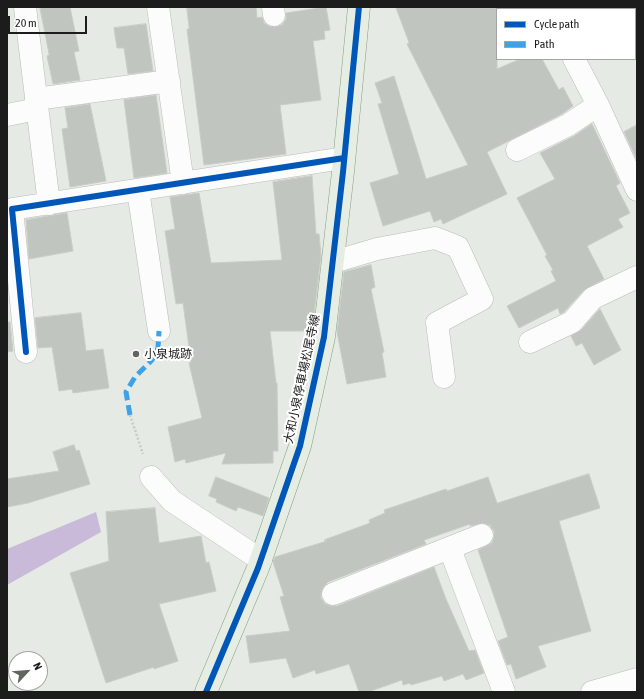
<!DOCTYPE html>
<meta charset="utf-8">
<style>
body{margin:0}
#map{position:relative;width:644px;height:699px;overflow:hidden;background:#e5eae4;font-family:"Asap Condensed",sans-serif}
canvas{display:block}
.frame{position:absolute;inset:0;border:8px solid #1c1c1c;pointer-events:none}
.legend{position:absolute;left:496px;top:8px;width:140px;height:52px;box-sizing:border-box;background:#fff;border:1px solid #a4a4a4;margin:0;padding:5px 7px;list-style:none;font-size:12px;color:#1c1c1c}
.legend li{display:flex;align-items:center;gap:8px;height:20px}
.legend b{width:20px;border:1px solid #a4a4a4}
.north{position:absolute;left:8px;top:651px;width:40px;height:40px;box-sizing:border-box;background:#fff;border:1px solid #a4a4a4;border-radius:50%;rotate:64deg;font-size:11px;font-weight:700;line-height:16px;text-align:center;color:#1c1c1c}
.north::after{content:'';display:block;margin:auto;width:14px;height:18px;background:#626462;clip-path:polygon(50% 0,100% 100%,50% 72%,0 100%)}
.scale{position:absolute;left:8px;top:16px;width:79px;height:18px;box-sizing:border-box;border:2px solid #1c1c1c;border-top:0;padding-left:5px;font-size:12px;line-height:14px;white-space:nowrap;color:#1c1c1c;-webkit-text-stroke:3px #fff;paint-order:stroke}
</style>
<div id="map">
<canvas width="644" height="699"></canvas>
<div class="frame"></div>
<ul class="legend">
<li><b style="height:5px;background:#0057b8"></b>Cycle path</li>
<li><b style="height:5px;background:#3da2ea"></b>Path</li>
</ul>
<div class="north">N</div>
<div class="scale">20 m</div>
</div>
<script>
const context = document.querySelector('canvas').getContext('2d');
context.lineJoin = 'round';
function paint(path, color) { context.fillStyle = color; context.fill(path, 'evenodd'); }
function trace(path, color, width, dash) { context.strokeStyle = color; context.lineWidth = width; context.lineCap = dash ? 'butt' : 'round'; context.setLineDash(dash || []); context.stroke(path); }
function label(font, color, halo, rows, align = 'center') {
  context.font = font + ' "Asap Condensed","Noto Sans JP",sans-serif'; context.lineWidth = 4; context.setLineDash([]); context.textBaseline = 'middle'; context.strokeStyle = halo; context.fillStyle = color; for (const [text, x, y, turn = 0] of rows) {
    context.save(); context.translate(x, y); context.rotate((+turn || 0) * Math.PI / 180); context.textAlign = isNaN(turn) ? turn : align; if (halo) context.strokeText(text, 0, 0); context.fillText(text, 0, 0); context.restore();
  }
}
paint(new Path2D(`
 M 96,512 L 101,532 L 7,585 L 7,549 Z`), '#cabada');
const building = new Path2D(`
 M 40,7 L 70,7 L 79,51 L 74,52 L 80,80 L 53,84 L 47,56 L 49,55 Z
 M 187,7 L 256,7 L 257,18 L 262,17 L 264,23 L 269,26 L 275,27 L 282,25 L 286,19 L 286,13 L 326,7 L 330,30 L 324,31 L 325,39 L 313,41 L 321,100 L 280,105 L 286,154 L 204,165 L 187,29 L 189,29 Z
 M 396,7 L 497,7 L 497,69 L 520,59 L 542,59 L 559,90 L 563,87 L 573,106 L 562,114 L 487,152 L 507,194 L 443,224 L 441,219 L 434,222 L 430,211 L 383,226 L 370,183 L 399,174 L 378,104 L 382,103 L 375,83 L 394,76 L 426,179 L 468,165 L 407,44 L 409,43 Z
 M 146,24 L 153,71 L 128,74 L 124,48 L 117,48 L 114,28 Z
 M 156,95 L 167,173 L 134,178 L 124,100 Z
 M 90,104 L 106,181 L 70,187 L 62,129 L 68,128 L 65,108 Z
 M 592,124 L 620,183 L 616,186 L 630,213 L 618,219 L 623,227 L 587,246 L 604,279 L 584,290 L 564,312 L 560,314 L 558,308 L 519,328 L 507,306 L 556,281 L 551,271 L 553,270 L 545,256 L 547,255 L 517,198 L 555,179 L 540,153 L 574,136 Z
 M 637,125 L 637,160 L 624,132 Z
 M 312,176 L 316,234 L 319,234 L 321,255 L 312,331 L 270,331 L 276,383 L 277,383 L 278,451 L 273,451 L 273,463 L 222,464 L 226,453 L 186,463 L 185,459 L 175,462 L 168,427 L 202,418 L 189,363 L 191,362 L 183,303 L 176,304 L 165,231 L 175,229 L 170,197 L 199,193 L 211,263 L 282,260 L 273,182 Z
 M 67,213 L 73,251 L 29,259 L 26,220 Z
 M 371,265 L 375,287 L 371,289 L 384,352 L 382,353 L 386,377 L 347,384 L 337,332 L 344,272 Z
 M 600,309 L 621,350 L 594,365 L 582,343 L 576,346 L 571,336 L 581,330 Z
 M 81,313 L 86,351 L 103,349 L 109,388 L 73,393 L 72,389 L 59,391 L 52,347 L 38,348 L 35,318 Z
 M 7,322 L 10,322 L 13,351 L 7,352 Z
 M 74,445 L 76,451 L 79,450 L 90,484 L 28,503 L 7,507 L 7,479 L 59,471 L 53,452 Z
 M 589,474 L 600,508 L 559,521 L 591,631 L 538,646 L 546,667 L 516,679 L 511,664 L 507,665 L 498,641 L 508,637 L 478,550 L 492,543 L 494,537 L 494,531 L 490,525 L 483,523 L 470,526 L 470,524 L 427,539 L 424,540 L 426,544 L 328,582 L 323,587 L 321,593 L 321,598 L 325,604 L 331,606 L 337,606 L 434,567 L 446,599 L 469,651 L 475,650 L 484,673 L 466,680 L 463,674 L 444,681 L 442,676 L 411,685 L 410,683 L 403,685 L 402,680 L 368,692 L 359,692 L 349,664 L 316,674 L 315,670 L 293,678 L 286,658 L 250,663 L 246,636 L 290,631 L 280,597 L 284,596 L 273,562 L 275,557 L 327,541 L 324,540 L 370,523 L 369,520 L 385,513 L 384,510 L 446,489 L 447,491 L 488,477 L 497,503 Z
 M 216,477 L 269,498 L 263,516 L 238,507 L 236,511 L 216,502 L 217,499 L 209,496 Z
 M 155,508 L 159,543 L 201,536 L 206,563 L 209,562 L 216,591 L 159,604 L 178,661 L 154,669 L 154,667 L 106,683 L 70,573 L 109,561 L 106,512 Z`);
paint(building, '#c1c5c0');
trace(building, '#c8cdc6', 1);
const minor = new Path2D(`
 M 25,7 L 49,204
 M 158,7 L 183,183
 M 273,7 L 274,15
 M 546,7 L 547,9
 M 574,59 L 598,105 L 637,190
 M 36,99 L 169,81
 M 7,115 L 37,109
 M 517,150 L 568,125 L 598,105
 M 138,190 L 159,331
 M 333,262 L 377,249 L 435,238 L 458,247 L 482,299 L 437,323 L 444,377
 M 530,342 L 572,322 L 593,298 L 637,277
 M 26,352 L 12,209 L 344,158
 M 151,477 L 172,501 L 261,560
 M 450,549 L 504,692
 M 333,594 L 482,535
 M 592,692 L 637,679`);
const major = new Path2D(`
 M 206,692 L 258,568 L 300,446 L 324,337 L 343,172 L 359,7`);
trace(minor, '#babcb9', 23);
trace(major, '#859e83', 23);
trace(new Path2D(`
 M 130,415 L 143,454`), '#c7cdc0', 2.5, [2, 2]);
trace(minor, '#fbfcfb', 22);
trace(major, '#e6eee4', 22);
trace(new Path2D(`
 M 130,415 L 126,392 L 135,377 L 152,360 L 158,348 L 159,331`), '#3da2ea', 5, [10, 5]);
trace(new Path2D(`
 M 26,352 L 12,209 L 344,158
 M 206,692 L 258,568 L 300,446 L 324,337 L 343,172 L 359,7`), '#0057b8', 6);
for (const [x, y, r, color] of [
 [136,354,4,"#626462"]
]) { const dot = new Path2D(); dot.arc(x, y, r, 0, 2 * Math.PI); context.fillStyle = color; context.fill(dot); trace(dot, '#fff', 1.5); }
label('12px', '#1c1c1c', '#fff', [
 ["小泉城跡",144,354]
], 'left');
label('12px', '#1c1c1c', '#fff', [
 ["大和小泉停車場松尾寺線",302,379,-78]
]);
</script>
